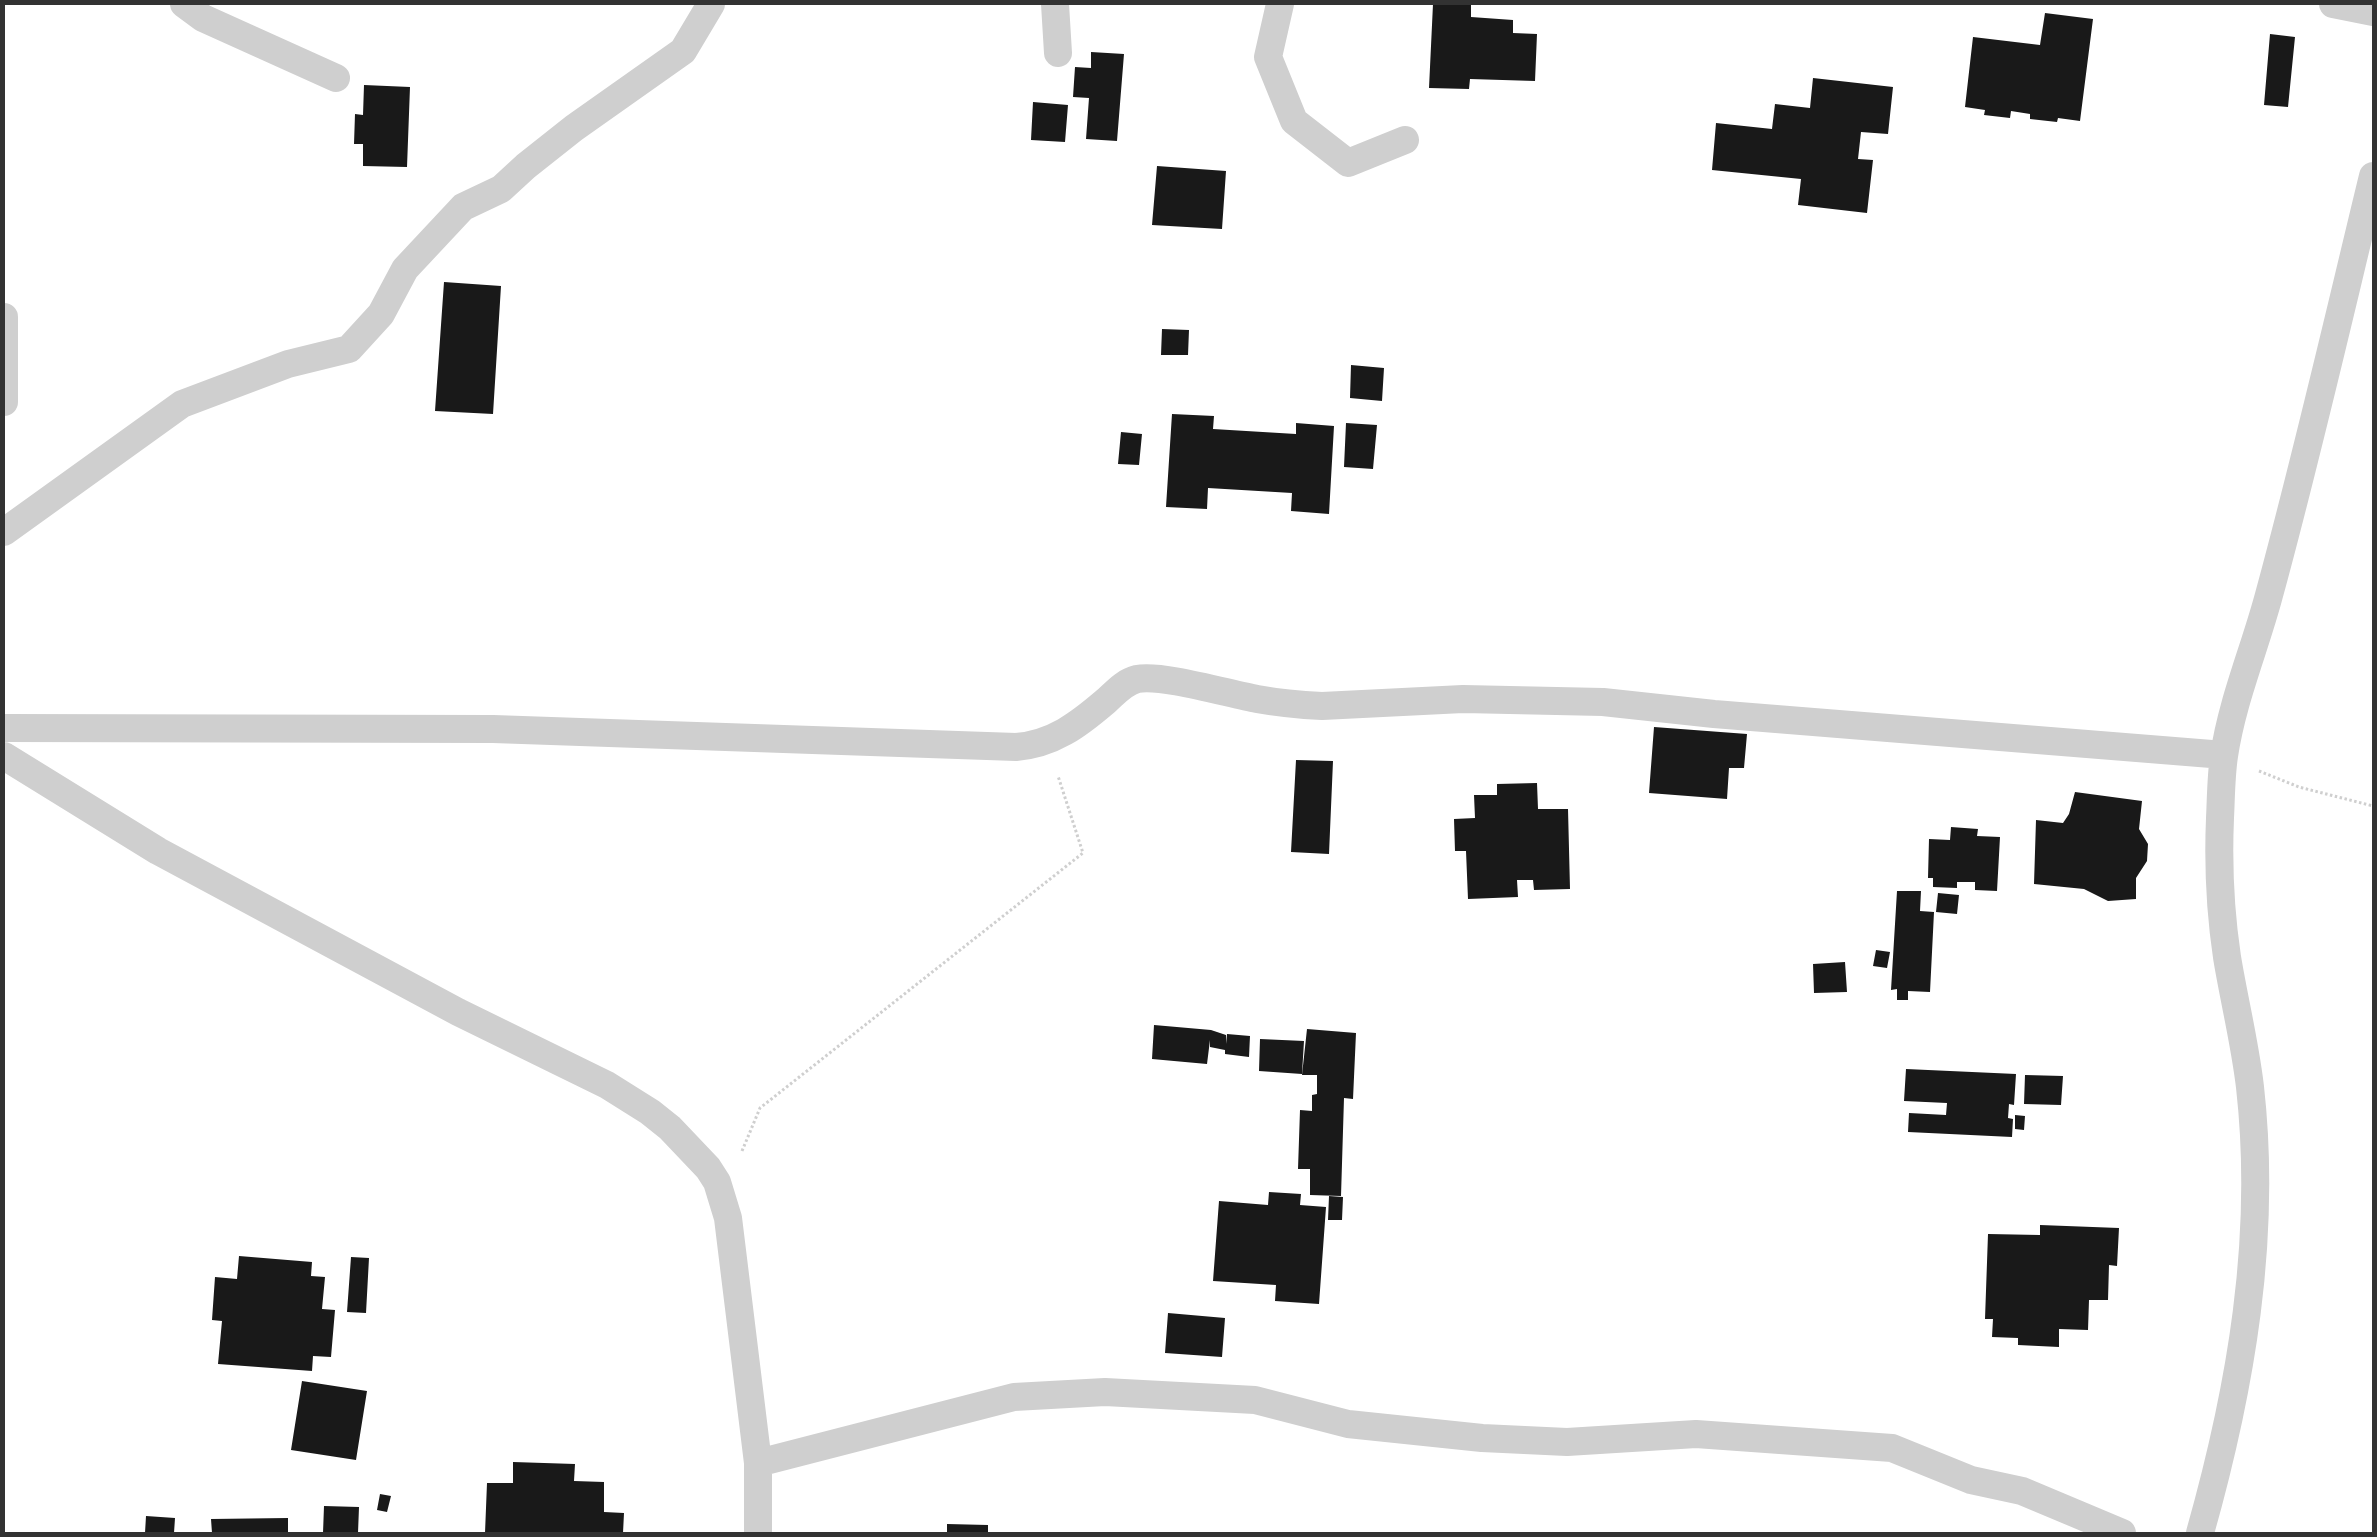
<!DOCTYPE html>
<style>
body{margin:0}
#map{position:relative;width:2377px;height:1537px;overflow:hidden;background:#fff;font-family:Helvetica,sans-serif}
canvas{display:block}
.frame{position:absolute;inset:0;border:5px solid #323232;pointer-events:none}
</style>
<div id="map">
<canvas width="2377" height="1537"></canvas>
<div class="frame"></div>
</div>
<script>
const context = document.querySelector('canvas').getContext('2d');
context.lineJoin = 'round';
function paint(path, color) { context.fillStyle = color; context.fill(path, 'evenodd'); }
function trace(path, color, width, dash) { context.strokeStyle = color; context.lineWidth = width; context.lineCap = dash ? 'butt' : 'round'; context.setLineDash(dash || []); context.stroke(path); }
paint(new Path2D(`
 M 1433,4 L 1471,4 L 1471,17 L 1513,20 L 1513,33 L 1537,34 L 1535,81 L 1470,79 L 1469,89 L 1429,88 Z
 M 2045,13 L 2093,19 L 2080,121 L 2058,118 L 2057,122 L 2030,119 L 2030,114 L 2011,111 L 2010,118 L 1984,115 L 1985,110 L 1965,107 L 1973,37 L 2040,45 Z
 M 2270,34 L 2295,37 L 2288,107 L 2264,105 Z
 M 1091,52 L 1124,54 L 1117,141 L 1086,139 L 1089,98 L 1073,97 L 1075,67 L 1091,68 Z
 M 1813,78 L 1893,87 L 1888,134 L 1861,132 L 1858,159 L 1873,160 L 1867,213 L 1798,205 L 1801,179 L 1712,170 L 1716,123 L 1772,129 L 1775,104 L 1810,108 Z
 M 364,85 L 410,87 L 407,167 L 363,166 L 363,144 L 354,144 L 355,114 L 363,115 Z
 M 1033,102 L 1068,105 L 1065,142 L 1031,140 Z
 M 1157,166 L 1226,171 L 1222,229 L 1152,225 Z
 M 444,282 L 501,286 L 493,414 L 435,411 Z
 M 1162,329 L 1189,330 L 1188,355 L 1161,355 Z
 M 1351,365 L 1384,368 L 1382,401 L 1350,398 Z
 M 1172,414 L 1214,416 L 1213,429 L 1296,434 L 1296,423 L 1334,426 L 1329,514 L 1291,511 L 1292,493 L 1208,488 L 1207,509 L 1166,507 Z
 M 1346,423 L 1377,425 L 1373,469 L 1344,467 Z
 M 1121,432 L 1142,434 L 1139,465 L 1118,464 Z
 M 1654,727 L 1747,734 L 1744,768 L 1729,768 L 1727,799 L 1649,793 Z
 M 1296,760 L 1333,761 L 1329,854 L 1291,852 Z
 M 1537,783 L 1538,809 L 1568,809 L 1570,889 L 1534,890 L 1533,880 L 1517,880 L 1518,897 L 1468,899 L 1466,851 L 1455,851 L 1454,819 L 1475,818 L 1474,795 L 1497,795 L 1497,784 Z
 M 2075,792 L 2142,801 L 2139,829 L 2148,844 L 2147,861 L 2136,878 L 2136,899 L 2108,901 L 2084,889 L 2034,884 L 2036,820 L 2063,823 L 2069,814 Z
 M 1951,827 L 1978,829 L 1977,836 L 2000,837 L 1997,891 L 1975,890 L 1975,882 L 1957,882 L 1957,888 L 1933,887 L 1933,878 L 1928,878 L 1929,839 L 1950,840 Z
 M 1897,891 L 1921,891 L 1920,911 L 1934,912 L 1930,992 L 1908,991 L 1908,1000 L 1897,1000 L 1897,989 L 1891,990 Z
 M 1938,893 L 1959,895 L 1957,914 L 1936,912 Z
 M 1876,950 L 1890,952 L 1887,968 L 1873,966 Z
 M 1845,962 L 1847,992 L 1814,993 L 1813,964 Z
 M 1154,1025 L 1211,1030 L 1226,1035 L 1226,1044 L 1227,1034 L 1250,1036 L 1249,1057 L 1225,1054 L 1225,1050 L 1210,1047 L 1210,1040 L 1207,1064 L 1152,1059 Z
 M 1307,1029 L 1356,1033 L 1353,1099 L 1344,1098 L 1341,1196 L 1310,1195 L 1310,1169 L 1298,1169 L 1300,1110 L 1312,1111 L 1312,1095 L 1317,1094 L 1317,1075 L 1302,1075 Z
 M 1260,1039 L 1304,1041 L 1302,1074 L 1259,1071 Z
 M 1906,1069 L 2016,1074 L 2014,1105 L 2009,1104 L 2008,1118 L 2013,1119 L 2012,1137 L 1908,1132 L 1909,1113 L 1946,1115 L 1947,1103 L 1904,1101 Z
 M 2025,1075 L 2063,1076 L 2061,1105 L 2024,1104 Z
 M 2015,1115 L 2025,1116 L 2024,1130 L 2015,1129 Z
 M 1269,1192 L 1301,1194 L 1300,1205 L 1326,1207 L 1319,1304 L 1275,1301 L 1276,1285 L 1213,1281 L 1219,1201 L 1268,1205 Z
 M 1329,1196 L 1343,1197 L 1342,1220 L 1328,1220 Z
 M 2040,1225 L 2119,1228 L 2117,1266 L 2109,1265 L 2108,1300 L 2089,1300 L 2088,1330 L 2059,1329 L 2059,1347 L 2018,1345 L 2018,1338 L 1992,1337 L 1993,1319 L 1985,1319 L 1988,1234 L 2040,1235 Z
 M 239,1256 L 312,1262 L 311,1276 L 325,1277 L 322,1309 L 335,1310 L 331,1357 L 313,1356 L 312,1371 L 218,1364 L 222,1321 L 212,1320 L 215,1277 L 237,1279 Z
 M 351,1257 L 369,1258 L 366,1313 L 347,1312 Z
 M 1168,1313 L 1225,1318 L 1222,1357 L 1165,1353 Z
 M 302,1381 L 367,1391 L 356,1460 L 291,1450 Z
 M 513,1462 L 575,1464 L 574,1481 L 604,1482 L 604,1512 L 624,1513 L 623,1533 L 485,1533 L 487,1483 L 513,1483 Z
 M 380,1494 L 391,1496 L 387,1512 L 377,1510 Z
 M 324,1506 L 359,1507 L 358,1533 L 323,1533 Z
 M 146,1516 L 175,1518 L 174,1533 L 145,1533 Z
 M 288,1518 L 288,1533 L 212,1533 L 211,1519 Z
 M 947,1524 L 988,1525 L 988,1533 L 947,1533 Z`), '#191919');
trace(new Path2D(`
 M 2259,771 L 2299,787 L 2373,806
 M 742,1151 L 760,1108 L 1083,853 L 1058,776`), '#cfcfcf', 3, [2.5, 2.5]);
trace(new Path2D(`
 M 184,4 L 203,18 L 336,78
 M 1055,4 L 1058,53
 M 1280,4 L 1268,57 L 1294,121 L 1348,163 L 1405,140
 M 2333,4 L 2373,12
 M 4,317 L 4,402
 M 4,532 L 182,404 L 288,364 L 349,349 L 381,314 L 405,269 L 463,207 L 501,189 L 526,166 L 574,128 L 683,51 L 711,4
 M 4,728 L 493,729 L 1016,747 C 1053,744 1078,725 1106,701 C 1115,693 1124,682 1137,679 C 1162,674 1229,694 1257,699 C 1279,703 1300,705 1322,706 L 1463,699 L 1603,702 L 1714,714 L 2224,755
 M 4,756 L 158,851 L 458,1012 L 607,1085 L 650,1112 L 670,1128 L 708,1168 L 717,1182 L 728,1218 L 758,1463 L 758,1533
 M 758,1463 L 1014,1397 L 1105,1392 L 1255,1400 L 1348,1424 L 1482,1438 L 1567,1442 L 1696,1434 L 1892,1448 L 1971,1480 L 2022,1491 L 2122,1533
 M 2200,1533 C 2241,1388 2267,1238 2250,1087 C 2245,1043 2234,1000 2227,957 C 2220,910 2218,865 2220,818 C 2221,798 2221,776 2224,756 C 2232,701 2255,648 2269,595 C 2307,456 2339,316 2373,176`), '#cfcfcf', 28);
</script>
